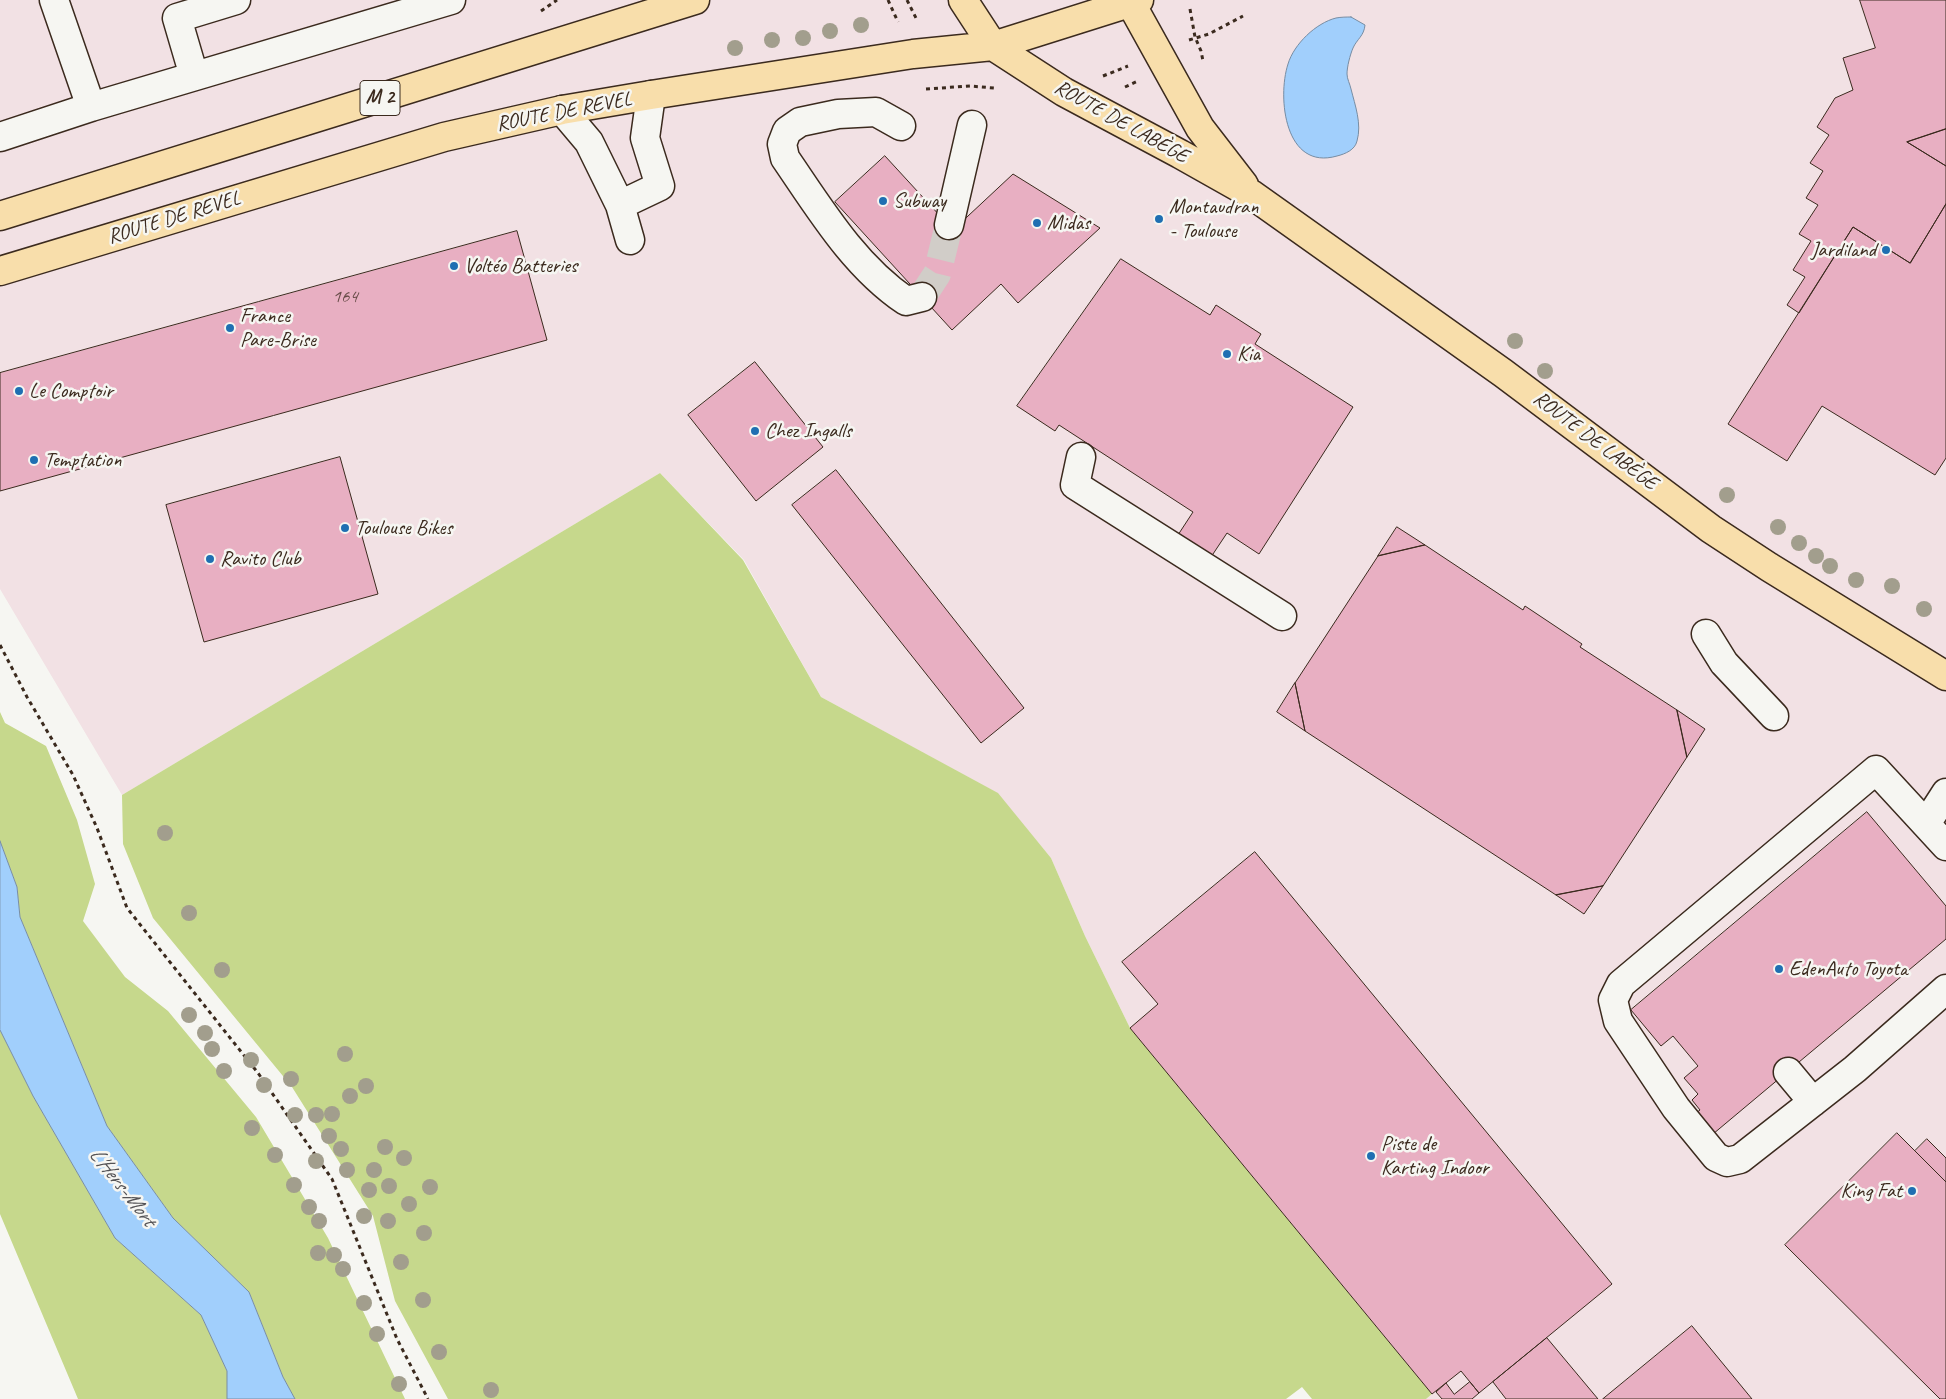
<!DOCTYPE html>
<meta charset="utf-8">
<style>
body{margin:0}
canvas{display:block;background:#f6f6f2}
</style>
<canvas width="1946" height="1399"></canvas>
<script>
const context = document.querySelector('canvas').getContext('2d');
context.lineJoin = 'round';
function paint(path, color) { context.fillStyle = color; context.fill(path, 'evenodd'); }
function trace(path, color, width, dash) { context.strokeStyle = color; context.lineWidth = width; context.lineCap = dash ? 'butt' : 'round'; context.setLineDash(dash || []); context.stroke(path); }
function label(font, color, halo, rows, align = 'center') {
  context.font = font + ' Caveat,sans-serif'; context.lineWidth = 5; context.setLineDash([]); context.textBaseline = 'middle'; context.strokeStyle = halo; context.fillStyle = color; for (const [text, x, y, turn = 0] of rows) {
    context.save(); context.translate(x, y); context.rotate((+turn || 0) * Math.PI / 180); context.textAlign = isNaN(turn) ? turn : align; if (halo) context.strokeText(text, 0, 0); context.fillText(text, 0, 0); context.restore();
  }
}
paint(new Path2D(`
 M 0,0 L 1946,0 L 1946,1399 L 1426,1399 L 1432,1394 L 1130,1028 L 1085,936 L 1051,858 L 997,793 L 821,697 L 744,560 L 660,473 L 122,795 L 0,589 Z`), '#f2e1e4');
paint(new Path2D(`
 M 660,473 L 743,560 L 821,697 L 998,793 L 1051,858 L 1085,936 L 1130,1028 L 1432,1394 L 1426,1399 L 1312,1399 L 1302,1387 L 1286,1399 L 448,1399 L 395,1301 L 373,1216 L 292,1087 L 153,918 L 123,844 L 122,795 Z
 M 0,712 L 5,723 L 46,746 L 77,820 L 95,884 L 83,921 L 125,977 L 168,1011 L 256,1117 L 328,1238 L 405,1399 L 295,1399 L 283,1377 L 249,1292 L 173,1218 L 107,1126 L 20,917 L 17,887 L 0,841 Z
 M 0,1030 L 33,1096 L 115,1238 L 201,1315 L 227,1371 L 227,1399 L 78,1399 L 0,1214 Z`), '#c6d88c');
const water = new Path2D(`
 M 1351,17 L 1365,25 C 1364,36 1357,39 1353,48 C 1350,55 1347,67 1347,74 C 1347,79 1350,84 1351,89 C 1355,105 1362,124 1357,141 C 1355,150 1345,154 1337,156 C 1285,171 1277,98 1288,64 C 1294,44 1316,23 1336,18 C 1341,17 1347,17 1351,17 Z
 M 0,841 L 17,887 L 20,917 L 107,1126 L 173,1218 L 249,1292 L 283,1377 L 295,1399 L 227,1399 L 227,1371 L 201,1315 L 115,1238 L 33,1096 L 0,1030 Z`);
paint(water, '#a1cffc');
trace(water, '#788da3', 1);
const building = new Path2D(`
 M 1860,0 L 1946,0 L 1946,129 L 1907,142 L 1946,166 L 1946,204 L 1910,263 L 1853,227 L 1799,313 L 1787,305 L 1805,277 L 1793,270 L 1811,241 L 1799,234 L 1818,205 L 1806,198 L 1823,171 L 1810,163 L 1829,135 L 1817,127 L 1835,98 L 1853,90 L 1843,58 L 1875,48 Z
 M 1946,129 L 1946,166 L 1907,142 Z
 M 885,156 L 953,230 L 1013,174 L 1100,228 L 1018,303 L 1001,284 L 952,330 L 835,202 Z
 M 1946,204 L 1946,458 L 1935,475 L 1822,406 L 1787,461 L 1728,424 L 1853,227 L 1910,263 Z
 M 517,231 L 547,340 L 0,491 L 0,373 Z
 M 1121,259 L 1210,315 L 1216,305 L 1261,334 L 1255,344 L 1353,407 L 1259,554 L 1227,533 L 1209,560 L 1176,538 L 1193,512 L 1059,425 L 1055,431 L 1017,406 Z
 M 755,362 L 823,447 L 756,501 L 688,415 Z
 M 340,457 L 378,594 L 204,642 L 166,505 Z
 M 836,470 L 1024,708 L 981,743 L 792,505 Z
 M 1397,527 L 1425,545 L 1378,556 Z
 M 1425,545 L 1523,610 L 1525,606 L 1582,644 L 1580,647 L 1677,710 L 1687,757 L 1603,886 L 1556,895 L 1305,731 L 1295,683 L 1378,556 Z
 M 1295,683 L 1305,731 L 1277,712 Z
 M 1677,710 L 1705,729 L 1687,757 Z
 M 1867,812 L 1946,906 L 1946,939 L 1713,1134 L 1696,1113 L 1700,1110 L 1692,1100 L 1698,1094 L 1684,1078 L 1698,1066 L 1673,1036 L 1661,1046 L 1631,1010 Z
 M 1255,852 L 1612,1284 L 1479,1393 L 1461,1371 L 1432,1394 L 1130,1028 L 1158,1004 L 1122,962 Z
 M 1603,886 L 1584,914 L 1556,895 Z
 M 1897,1133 L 1946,1182 L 1946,1399 L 1940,1399 L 1785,1245 Z
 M 1927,1139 L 1946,1158 L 1946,1182 L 1915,1151 Z
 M 1692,1326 L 1752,1399 L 1603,1399 Z
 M 1547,1338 L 1598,1399 L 1506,1399 L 1493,1382 Z
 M 1470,1382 L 1479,1393 L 1472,1399 L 1442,1399 L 1436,1392 L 1446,1383 L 1454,1394 Z`);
paint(building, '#e8afc2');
trace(building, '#3b2a1e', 1);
trace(new Path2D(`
 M 922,297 L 937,274 L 949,225`), '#d1cdc8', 28, [28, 14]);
const minor = new Path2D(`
 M 54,0 L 91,107
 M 194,76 L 177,18 L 236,0
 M 562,110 L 589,142 L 620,205 L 630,240
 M 901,126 L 876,112 L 838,114 L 800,122 L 787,131 L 782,144 L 785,158 C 820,209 854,266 906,301 L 922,297
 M 0,137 L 91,107 L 451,0
 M 620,205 L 660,186 L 645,138 L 651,95
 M 949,225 L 972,125
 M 1081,457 L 1075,485 L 1282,616
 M 1706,634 L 1724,663 L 1774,716
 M 1926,824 L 1946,793
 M 1946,846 L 1876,770 L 1621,984 L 1613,1000 L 1618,1021 L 1676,1108 L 1716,1157 L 1727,1162 L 1740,1159 L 1855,1069 L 1946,989
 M 1788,1072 L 1813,1102`);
const major = new Path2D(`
 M 963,0 L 993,46 L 1064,92 L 1180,154 L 1251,194 L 1503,373 L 1711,529 L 1769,567 L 1946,676
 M 1129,0 L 1200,128 L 1244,185
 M 0,216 L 695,0
 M 0,271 L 444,137 L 562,110 L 651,95 L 913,54 L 993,46 L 1139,0`);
trace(minor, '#3b2a1e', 31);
trace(major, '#3b2a1e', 31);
trace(new Path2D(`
 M 888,0 L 898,22
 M 907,0 L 917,20
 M 1190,9 L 1195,37 L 1201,51 L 1203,61
 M 541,11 L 557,0
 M 1189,40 L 1209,34 L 1243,16
 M 1103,76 L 1128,66
 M 1125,87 L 1138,81
 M 926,89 L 970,86 L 994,88
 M 0,645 L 27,697 L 73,775 L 97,828 L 127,908 L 258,1073 L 332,1179 L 397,1339 L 428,1399`), '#3b2a1e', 3, [4, 4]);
trace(minor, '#f6f6f2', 28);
trace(major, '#f8deab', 28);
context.fillStyle = '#a29e8d';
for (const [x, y] of [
 [861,25],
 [830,31],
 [803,38],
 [772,40],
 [735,48],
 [1515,341],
 [1545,371],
 [1727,495],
 [1778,527],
 [1799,543],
 [1816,556],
 [1830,566],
 [1856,580],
 [1892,586],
 [1924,609],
 [165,833],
 [189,913],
 [222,970],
 [189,1015],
 [205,1033],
 [212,1049],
 [345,1054],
 [251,1060],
 [224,1071],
 [291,1079],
 [264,1085],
 [366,1086],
 [350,1096],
 [332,1114],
 [295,1115],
 [316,1115],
 [252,1128],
 [329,1136],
 [385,1147],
 [341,1149],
 [275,1155],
 [404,1158],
 [316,1161],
 [347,1170],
 [374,1170],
 [294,1185],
 [389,1186],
 [430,1187],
 [369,1190],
 [409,1204],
 [309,1207],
 [364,1216],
 [319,1221],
 [388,1221],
 [424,1233],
 [318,1253],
 [334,1255],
 [401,1262],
 [343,1269],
 [423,1300],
 [364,1303],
 [377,1334],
 [439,1352],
 [399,1384],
 [491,1390]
]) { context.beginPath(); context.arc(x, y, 8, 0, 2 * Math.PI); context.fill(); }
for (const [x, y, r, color] of [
 [883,201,5,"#1f6fb2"],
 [1159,219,5,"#1f6fb2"],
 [1037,223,5,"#1f6fb2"],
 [1886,250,5,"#1f6fb2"],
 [454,266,5,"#1f6fb2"],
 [230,328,5,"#1f6fb2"],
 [1227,354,5,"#1f6fb2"],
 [19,391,5,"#1f6fb2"],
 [755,431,5,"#1f6fb2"],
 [34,460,5,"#1f6fb2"],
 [345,528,5,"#1f6fb2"],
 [210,559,5,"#1f6fb2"],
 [1779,969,5,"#1f6fb2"],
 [1371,1156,5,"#1f6fb2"],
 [1912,1191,5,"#1f6fb2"]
]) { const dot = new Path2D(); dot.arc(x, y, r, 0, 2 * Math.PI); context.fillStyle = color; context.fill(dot); trace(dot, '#f6f6f2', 2); }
label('19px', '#664b47', null, [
 ["164",345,297]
]);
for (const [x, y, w] of [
 [380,98,40]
]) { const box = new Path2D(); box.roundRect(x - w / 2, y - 17.5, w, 35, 4); context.fillStyle = '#f6f6f2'; context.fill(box); trace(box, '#3b2a1e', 1); }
label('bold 20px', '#3b2a1e', null, [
 ["M 2",380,98]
]);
label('21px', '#3b2a1e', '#f6f6f2', [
 ["ROUTE DE REVEL",564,112,-11],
 ["ROUTE DE LABÈGE",1121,122,29],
 ["ROUTE DE REVEL",174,218,-17],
 ["ROUTE DE LABÈGE",1595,441,37]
]);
label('21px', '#3b2a1e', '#f6f6f2', [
 ["Subway",893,201],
 ["Montaudran",1169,207],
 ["- Toulouse",1169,231],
 ["Midas",1047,223],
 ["Jardiland",1876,250,"right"],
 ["Voltéo Batteries",464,266],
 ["France",240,316],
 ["Pare-Brise",240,340],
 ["Kia",1237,354],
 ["Le Comptoir",29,391],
 ["Chez Ingalls",765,431],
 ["Temptation",44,460],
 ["Toulouse Bikes",355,528],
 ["Ravito Club",220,559],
 ["EdenAuto Toyota",1789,969],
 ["Piste de",1381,1144],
 ["Karting Indoor",1381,1168],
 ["King Fat",1902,1191,"right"]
], 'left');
label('italic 22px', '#545356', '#f6f6f2', [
 ["L'Hers-Mort",122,1187,52]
]);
</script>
